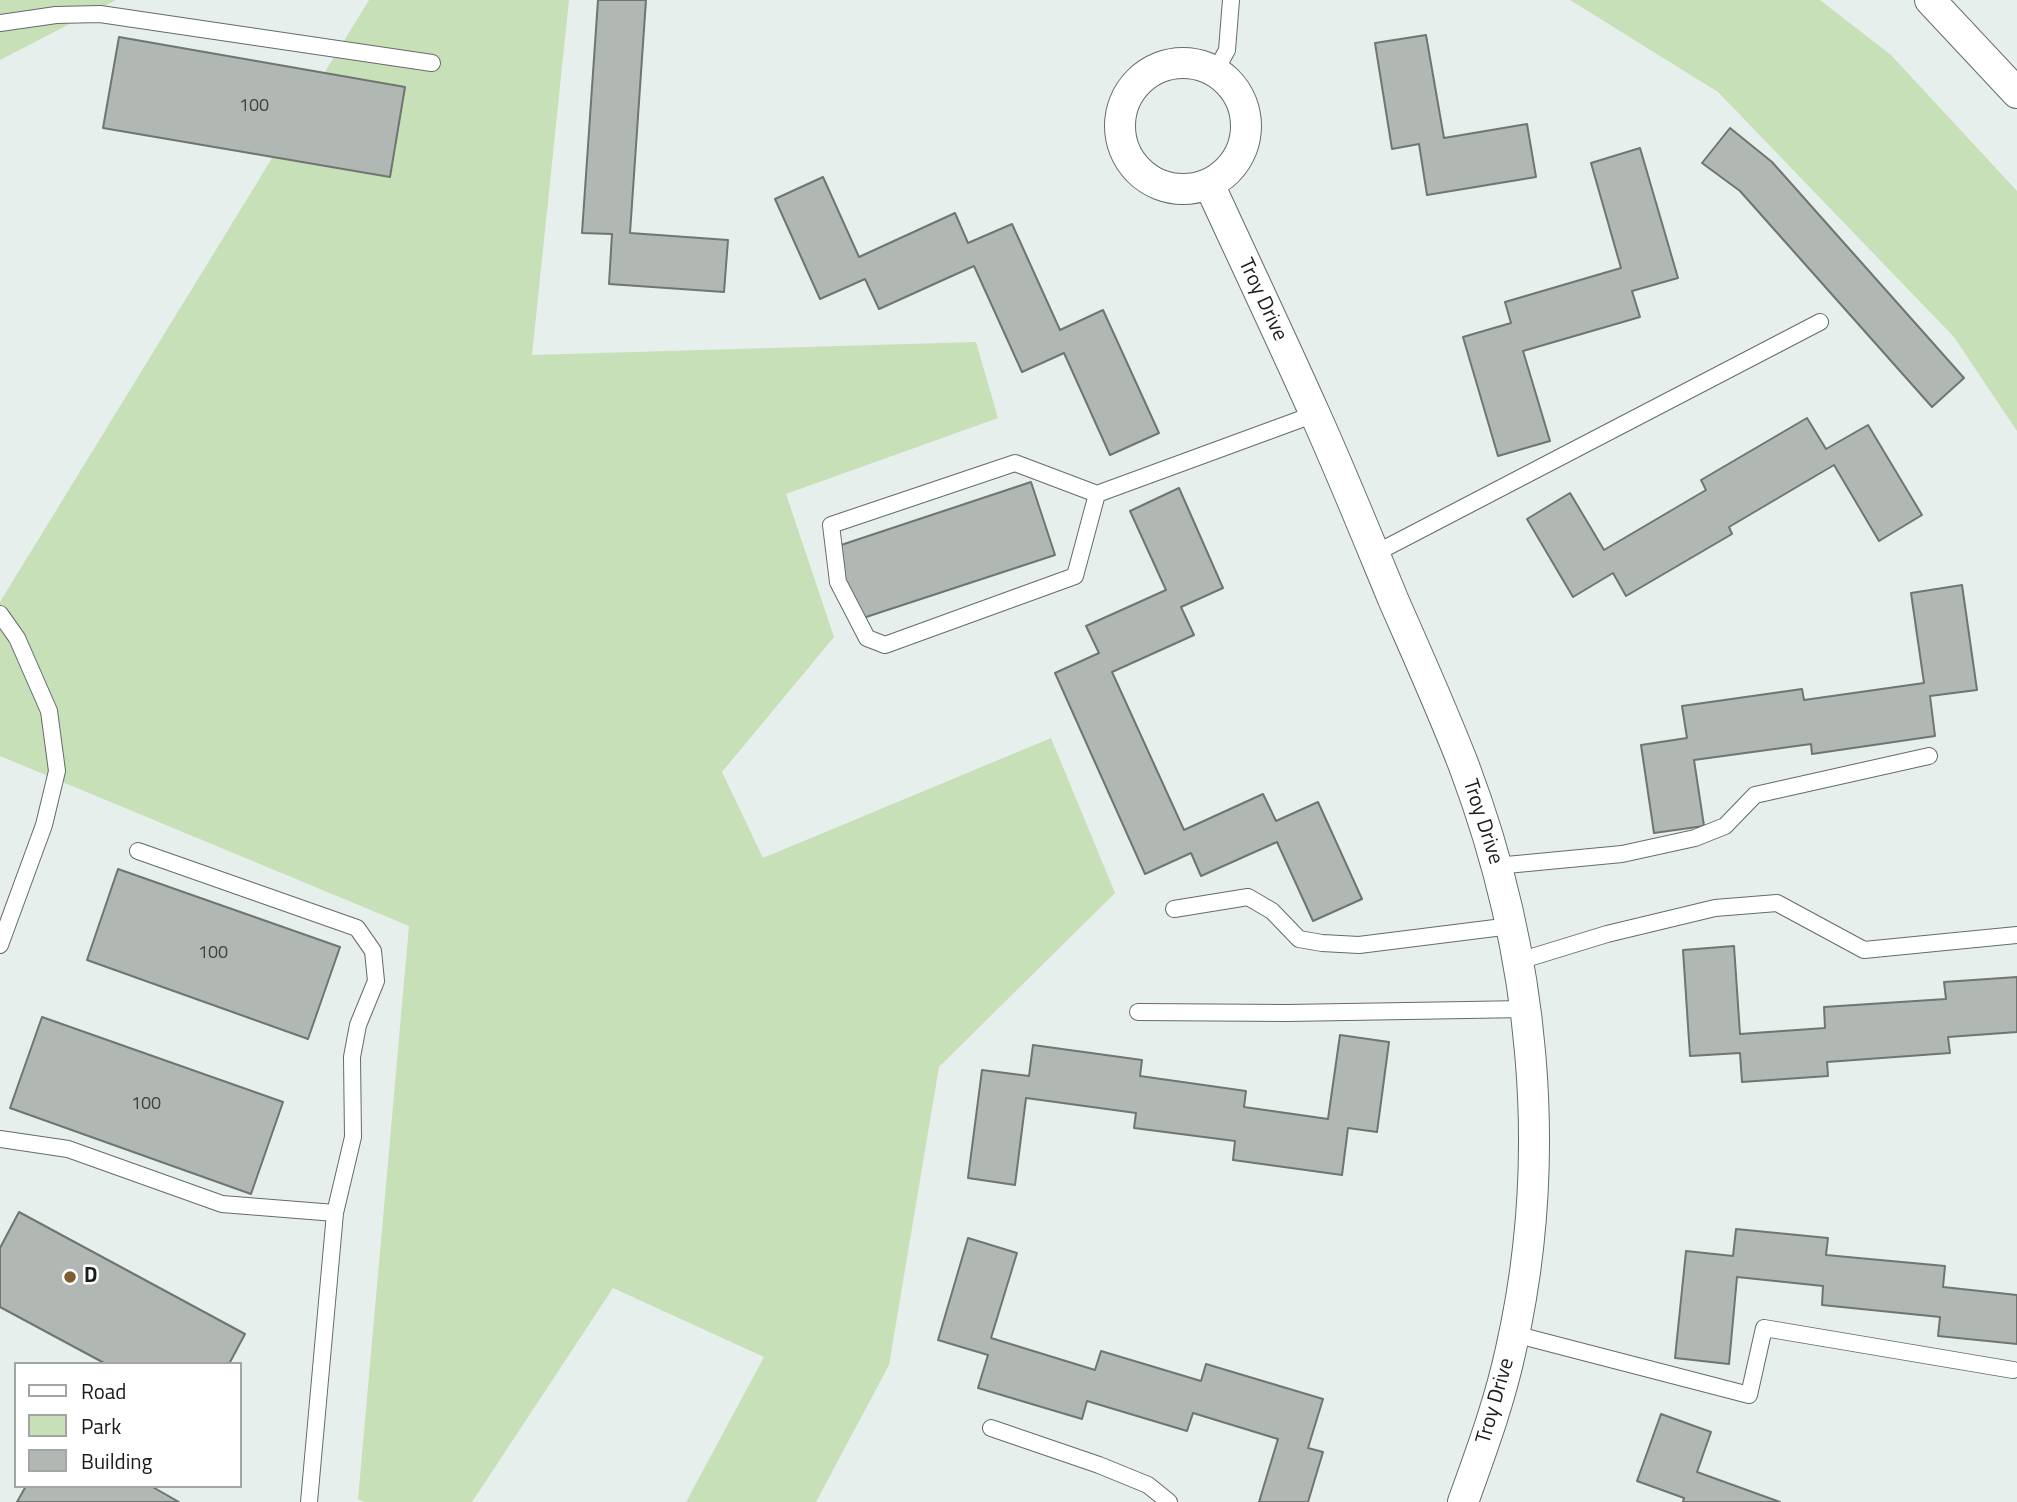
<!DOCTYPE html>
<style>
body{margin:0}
#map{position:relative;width:2017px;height:1502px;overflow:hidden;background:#e6efec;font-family:"Titillium Web",sans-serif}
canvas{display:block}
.legend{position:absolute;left:14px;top:1362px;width:228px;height:126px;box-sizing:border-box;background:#fff;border:2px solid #a3a4a4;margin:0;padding:9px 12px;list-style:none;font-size:21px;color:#191c1b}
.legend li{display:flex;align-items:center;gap:14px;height:35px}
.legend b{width:35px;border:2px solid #a3a4a4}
</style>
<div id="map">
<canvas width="2017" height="1502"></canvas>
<ul class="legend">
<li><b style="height:9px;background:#fff"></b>Road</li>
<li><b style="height:19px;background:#c7e0b7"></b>Park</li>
<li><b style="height:19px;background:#b1b8b3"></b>Building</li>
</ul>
</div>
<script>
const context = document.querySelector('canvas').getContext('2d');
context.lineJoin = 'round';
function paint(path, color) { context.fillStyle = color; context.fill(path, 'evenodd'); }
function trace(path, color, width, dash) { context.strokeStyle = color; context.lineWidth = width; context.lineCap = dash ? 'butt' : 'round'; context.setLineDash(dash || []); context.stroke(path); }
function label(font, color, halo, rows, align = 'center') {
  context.font = font + ' "Titillium Web",sans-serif'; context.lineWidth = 5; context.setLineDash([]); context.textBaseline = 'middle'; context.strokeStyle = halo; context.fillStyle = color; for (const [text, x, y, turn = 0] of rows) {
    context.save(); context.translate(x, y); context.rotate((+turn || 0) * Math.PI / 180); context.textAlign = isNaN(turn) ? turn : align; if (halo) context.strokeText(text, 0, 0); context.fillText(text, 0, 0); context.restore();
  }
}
paint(new Path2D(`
 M 0,0 L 116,0 L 0,60 Z
 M 369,0 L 569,0 L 532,355 L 976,342 L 998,418 L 786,494 L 834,637 L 722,772 L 763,858 L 1051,738 L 1115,893 L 939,1067 L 889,1365 L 816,1502 L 686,1502 L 764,1357 L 613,1288 L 472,1502 L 364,1502 L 358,1499 L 409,926 L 0,756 L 0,602 Z
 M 1570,0 L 1820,0 L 1891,55 L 2017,191 L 2017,431 L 1954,337 L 1718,92 Z`), '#c7e0b7');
const building = new Path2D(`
 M 598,0 L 646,0 L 630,233 L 728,240 L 724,292 L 609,284 L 612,234 L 582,233 Z
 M 1426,35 L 1444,138 L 1527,124 L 1536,177 L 1427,195 L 1419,144 L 1392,149 L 1375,43 Z
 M 119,37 L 405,87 L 390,177 L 103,128 Z
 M 1730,128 L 1772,162 L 1964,378 L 1932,407 L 1740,191 L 1702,163 Z
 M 1640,148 L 1678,278 L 1632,291 L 1640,317 L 1523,351 L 1550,441 L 1498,456 L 1463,337 L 1511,323 L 1505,302 L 1621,268 L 1591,163 Z
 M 823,177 L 859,257 L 955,213 L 968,243 L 1012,224 L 1060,330 L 1103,310 L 1159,433 L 1110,455 L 1064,353 L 1022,372 L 974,266 L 879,309 L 865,279 L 820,299 L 775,199 Z
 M 1807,418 L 1826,449 L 1868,425 L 1922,515 L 1879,541 L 1834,465 L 1729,527 L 1732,534 L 1626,596 L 1613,573 L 1573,597 L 1527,519 L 1570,493 L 1604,550 L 1706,490 L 1701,480 Z
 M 1031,482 L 1055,555 L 857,620 L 832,548 Z
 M 1179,488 L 1223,588 L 1181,607 L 1194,635 L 1112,672 L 1184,830 L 1263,794 L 1276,821 L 1318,802 L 1362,899 L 1313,921 L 1277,842 L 1201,876 L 1191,853 L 1145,874 L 1055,673 L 1099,653 L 1086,626 L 1166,590 L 1130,511 Z
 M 1962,585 L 1977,690 L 1930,696 L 1935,736 L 1812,754 L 1811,744 L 1694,760 L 1704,826 L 1654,833 L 1641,745 L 1687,738 L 1682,706 L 1802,689 L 1804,700 L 1924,683 L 1911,593 Z
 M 118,869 L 340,947 L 308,1039 L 87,960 Z
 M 1734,946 L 1740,1034 L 1825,1028 L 1824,1007 L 1946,999 L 1944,982 L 2017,977 L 2017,1032 L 1948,1037 L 1950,1053 L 1827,1062 L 1828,1076 L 1742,1082 L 1740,1053 L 1690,1056 L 1683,950 Z
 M 42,1017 L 283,1102 L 251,1194 L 10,1108 Z
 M 1340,1035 L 1389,1042 L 1377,1132 L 1348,1128 L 1342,1175 L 1233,1160 L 1235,1141 L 1134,1128 L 1136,1113 L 1026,1098 L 1015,1185 L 968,1178 L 982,1070 L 1029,1076 L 1033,1045 L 1142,1060 L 1140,1076 L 1246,1091 L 1244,1107 L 1328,1119 Z
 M 19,1212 L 245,1334 L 229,1364 L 106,1364 L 0,1307 L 0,1248 Z
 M 1736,1229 L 1828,1238 L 1826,1255 L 1945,1266 L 1943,1287 L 2017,1295 L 2017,1344 L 1938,1336 L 1940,1317 L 1822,1305 L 1823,1286 L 1737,1277 L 1729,1364 L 1675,1358 L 1686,1251 L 1733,1256 Z
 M 968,1238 L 1017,1253 L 991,1338 L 1095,1370 L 1101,1351 L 1201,1381 L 1206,1364 L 1323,1399 L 1308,1448 L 1323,1452 L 1308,1502 L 1259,1502 L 1278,1439 L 1193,1413 L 1187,1431 L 1087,1401 L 1082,1419 L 978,1388 L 988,1355 L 938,1340 Z
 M 1661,1414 L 1711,1432 L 1697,1472 L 1780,1502 L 1683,1502 L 1684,1498 L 1637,1481 Z
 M 26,1486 L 151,1486 L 179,1502 L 17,1502 Z`);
paint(building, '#b1b8b3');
trace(building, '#6f7570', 2);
const lane = new Path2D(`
 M 0,23 L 56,15 L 100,14 L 432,63
 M 1215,72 L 1227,50 L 1231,0
 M 1097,494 L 1075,576 L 885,645 L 867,638 L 838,582 L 831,525 L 1015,463 L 1097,494 L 1315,414
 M 1374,554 L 1820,322
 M 0,614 L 17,638 L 49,711 L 57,771 L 44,825 L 0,945
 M 138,851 L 357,928 L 373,951 L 376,981 L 358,1025 L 352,1057 L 353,1137 L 335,1213 L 309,1502
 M 1496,866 L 1622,854 L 1695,838 L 1725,826 L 1755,795 L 1929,756
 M 1174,909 L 1248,897 L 1272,911 L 1299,939 L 1322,943 L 1359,945 L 1511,926
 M 1519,961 L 1607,934 L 1715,908 L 1777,903 L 1864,950 L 2017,935
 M 1138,1012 L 1287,1013 L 1526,1009
 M 0,1139 L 68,1149 L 222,1204 L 335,1213
 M 1514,1334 L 1749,1395 L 1764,1328 L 2013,1370
 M 991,1428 L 1099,1465 L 1148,1485 L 1169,1502`);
const street = new Path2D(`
 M 1930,0 L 2017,93
 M1120 126a63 63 0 1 1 126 0a63 63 0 1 1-126 0Z
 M 1209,184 C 1244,260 1280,336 1314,412 C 1342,474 1367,536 1393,599 C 1417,654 1442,709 1464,766 C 1534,952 1555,1154 1511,1349 C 1500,1401 1481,1452 1463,1502`);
trace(lane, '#646c69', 18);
trace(street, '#646c69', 32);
trace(lane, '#fff', 16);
trace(street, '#fff', 30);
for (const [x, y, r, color] of [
 [70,1277,7,"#7b5e32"]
]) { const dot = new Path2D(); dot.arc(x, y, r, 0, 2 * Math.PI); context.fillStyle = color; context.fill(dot); trace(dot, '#fff', 2.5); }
label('18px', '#3f4341', null, [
 ["100",254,107],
 ["100",213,954],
 ["100",146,1105]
]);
label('21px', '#191c1b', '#fff', [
 ["Troy Drive",1262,300,65],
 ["Troy Drive",1482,822,72],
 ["Troy Drive",1496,1401,-74]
]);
label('bold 21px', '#191c1b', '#fff', [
 ["D",84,1277]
], 'left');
</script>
